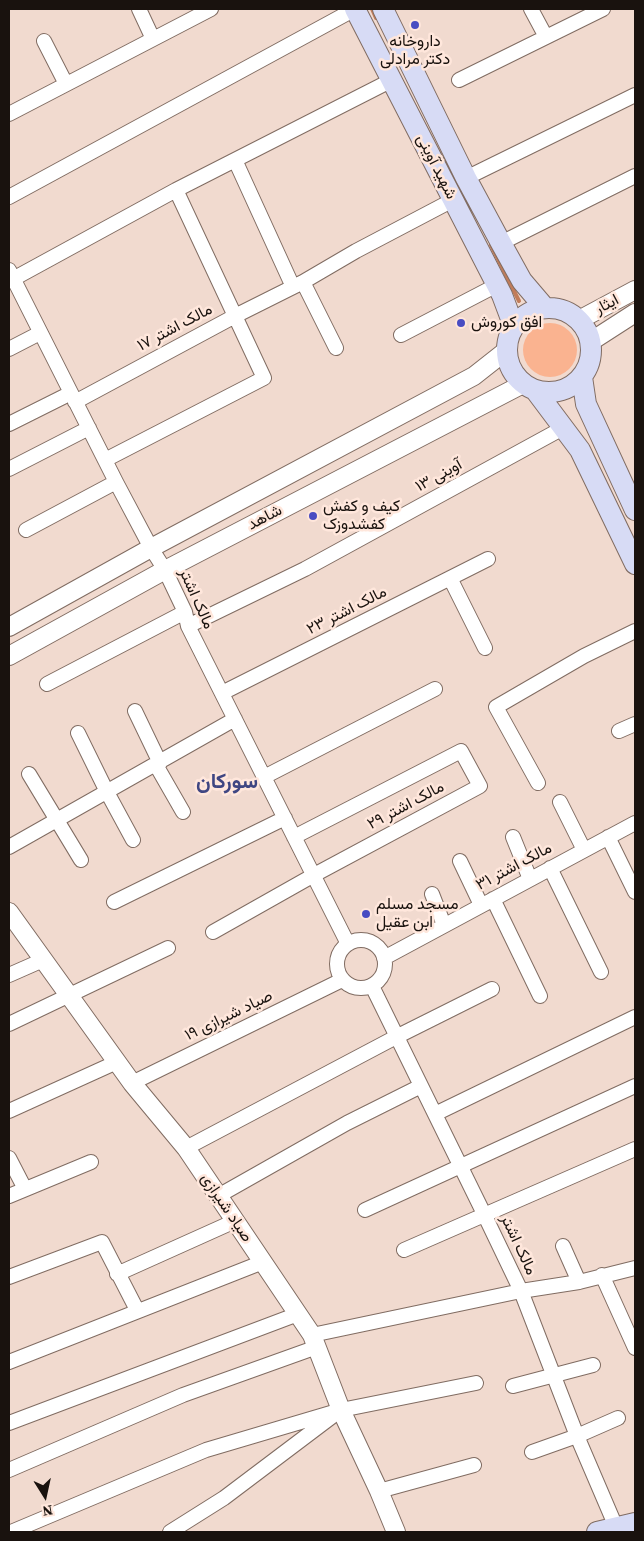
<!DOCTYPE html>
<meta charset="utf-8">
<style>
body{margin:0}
#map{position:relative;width:644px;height:1541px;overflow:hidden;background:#f1dacf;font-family:"Source Serif 4",serif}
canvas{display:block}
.frame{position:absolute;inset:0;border:10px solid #19120e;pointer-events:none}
.north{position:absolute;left:20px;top:1471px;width:50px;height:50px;-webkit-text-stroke:4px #ffe7dc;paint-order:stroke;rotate:170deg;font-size:14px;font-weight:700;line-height:20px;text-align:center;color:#19120e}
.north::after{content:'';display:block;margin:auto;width:18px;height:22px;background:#19120e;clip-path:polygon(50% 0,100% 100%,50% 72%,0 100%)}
</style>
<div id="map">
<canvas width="644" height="1541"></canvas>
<div class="frame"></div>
<div class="north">N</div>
</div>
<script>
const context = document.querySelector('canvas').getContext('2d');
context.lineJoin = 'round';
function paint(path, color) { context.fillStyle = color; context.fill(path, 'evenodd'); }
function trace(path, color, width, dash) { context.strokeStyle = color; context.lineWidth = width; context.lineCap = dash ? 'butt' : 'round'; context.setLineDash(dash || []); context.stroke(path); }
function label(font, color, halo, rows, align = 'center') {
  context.font = font + ' "Source Serif 4",Vazirmatn,serif'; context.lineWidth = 5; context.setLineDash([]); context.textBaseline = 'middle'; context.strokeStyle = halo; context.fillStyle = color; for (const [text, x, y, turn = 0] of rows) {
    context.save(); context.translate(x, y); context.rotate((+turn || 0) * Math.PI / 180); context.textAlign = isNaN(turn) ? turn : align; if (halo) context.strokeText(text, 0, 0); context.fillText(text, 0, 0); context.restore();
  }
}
paint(new Path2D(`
 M523 350a27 27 0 1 1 54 0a27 27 0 1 1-54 0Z`), '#fab390');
trace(new Path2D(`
 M 372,9 L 376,18
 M 491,245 L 519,301`), '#c17c5a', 4);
const minor = new Path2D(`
 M 139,9 L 153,39
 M 531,9 L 546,37
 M 44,41 L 66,84
 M 459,80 L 603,9
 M 9,114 L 211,9
 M 235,160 L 293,287
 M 466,178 L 635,95
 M 9,197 L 355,9
 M 501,243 L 635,176
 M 9,270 L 116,482 L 151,548 L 165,570 L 185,612 L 188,626 L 348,944
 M 13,279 L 176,190 L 392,80
 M 303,282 L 336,348
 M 401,335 L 497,285
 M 9,349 L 40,333
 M 75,402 L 235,316 L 303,282 L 356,251 L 453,200
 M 9,424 L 71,393
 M 105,460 L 264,378 L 176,190
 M 9,469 L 89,428
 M 26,530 L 116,482
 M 450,578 L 485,648
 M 188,626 L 305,569 L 563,428
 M 47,684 L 185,612
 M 222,693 L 488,559
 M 135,711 L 160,763
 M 619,731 L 635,724
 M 78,733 L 107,792 L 133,840
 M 156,765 L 183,812
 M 29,774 L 81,860
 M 264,777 L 435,689
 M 538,783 L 496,707 L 584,656 L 635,631
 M 560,802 L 584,850
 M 513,837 L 530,879
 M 608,837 L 635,892
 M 9,847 L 235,719
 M 460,861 L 481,905
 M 550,868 L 601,972
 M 432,894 L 444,925
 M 493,899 L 540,996
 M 114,902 L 285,818
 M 213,932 L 314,875 L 480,786 L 461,751 L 294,837
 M337 964a24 24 0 1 1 48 0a24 24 0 1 1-48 0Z
 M 384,958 L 635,823
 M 9,975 L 43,960
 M 372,986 L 485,1216 L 521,1291 L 577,1436 L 616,1527
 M 9,1024 L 168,948
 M 132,1083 L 342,980
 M 9,1111 L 117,1062
 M 435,1114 L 635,1017
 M 186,1148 L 396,1037 L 492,989
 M 9,1158 L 25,1189
 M 9,1196 L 91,1162
 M 218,1196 L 347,1123 L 421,1086
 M 365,1210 L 635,1086
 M 563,1246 L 579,1282
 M 404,1250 L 635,1149
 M 117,1274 L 235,1221
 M 602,1275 L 635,1348
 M 9,1277 L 102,1242 L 137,1310
 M 312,1335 L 521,1291 L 579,1282 L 635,1268
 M 9,1362 L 263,1262
 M 513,1386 L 593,1365
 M 9,1423 L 298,1314
 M 532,1452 L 577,1436 L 618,1418
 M 9,1470 L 183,1395 L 317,1347
 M 379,1491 L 474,1465
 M 11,1532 L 206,1450 L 341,1410 L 476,1383
 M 170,1532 L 224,1498 L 334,1415`);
const tertiary = new Path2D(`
 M 579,320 L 635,290
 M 590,342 L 635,313
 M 9,627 L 151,548 L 474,376 L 507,350
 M 9,656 L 165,570 L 523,384
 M 9,912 L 132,1083 L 186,1148 L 312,1335 L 341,1410 L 379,1491 L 396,1532`);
const secondary = new Path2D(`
 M 355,9 L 502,295 L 514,327
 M 383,9 L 466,178 L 501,243 L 522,281 L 545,308
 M507 350a42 42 0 1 1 84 0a42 42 0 1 1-84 0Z
 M 582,377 L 586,404 L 635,510
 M 535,390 L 580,450 L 635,564
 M 597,1532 L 635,1523`);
trace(minor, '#806c62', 16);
trace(tertiary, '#806c62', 20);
trace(secondary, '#806c62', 22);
trace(minor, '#fff', 14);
trace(tertiary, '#fff', 18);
trace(secondary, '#d7dbf5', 20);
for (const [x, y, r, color] of [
 [415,25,5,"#494cc2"],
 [461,323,5,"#494cc2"],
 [313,516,5,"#494cc2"],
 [366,914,5,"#494cc2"]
]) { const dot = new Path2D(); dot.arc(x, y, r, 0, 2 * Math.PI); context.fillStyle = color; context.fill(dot); trace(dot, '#ffe7dc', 2); }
label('16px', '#19120e', '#ffe7dc', [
 ["داروخانه",415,42,"center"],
 ["دکتر مرادلی",415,60,"center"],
 ["افق کوروش",471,323],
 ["کیف و کفش",323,507],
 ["کفشدوزک",323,525],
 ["مسجد مسلم",376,905],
 ["ابن عقیل",376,923]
], 'left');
label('16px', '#19120e', '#ffe7dc', [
 ["شهید آوینی",436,167,63],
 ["ایثار",607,305,-28],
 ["مالک اشتر ۱۷",175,328,-28],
 ["آوینی ۱۳",439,476,-29],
 ["شاهد",265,518,-27],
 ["مالک اشتر",196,599,66],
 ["مالک اشتر ۲۳",347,611,-27],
 ["مالک اشتر ۲۹",406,806,-28],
 ["مالک اشتر ۳۱",514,867,-28],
 ["صیاد شیرازی ۱۹",229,1016,-26],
 ["صیاد شیرازی",226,1208,56],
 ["مالک اشتر",518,1245,65]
]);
label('bold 21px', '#3f4682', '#ffe7dc', [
 ["سورکان",227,783]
]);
</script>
